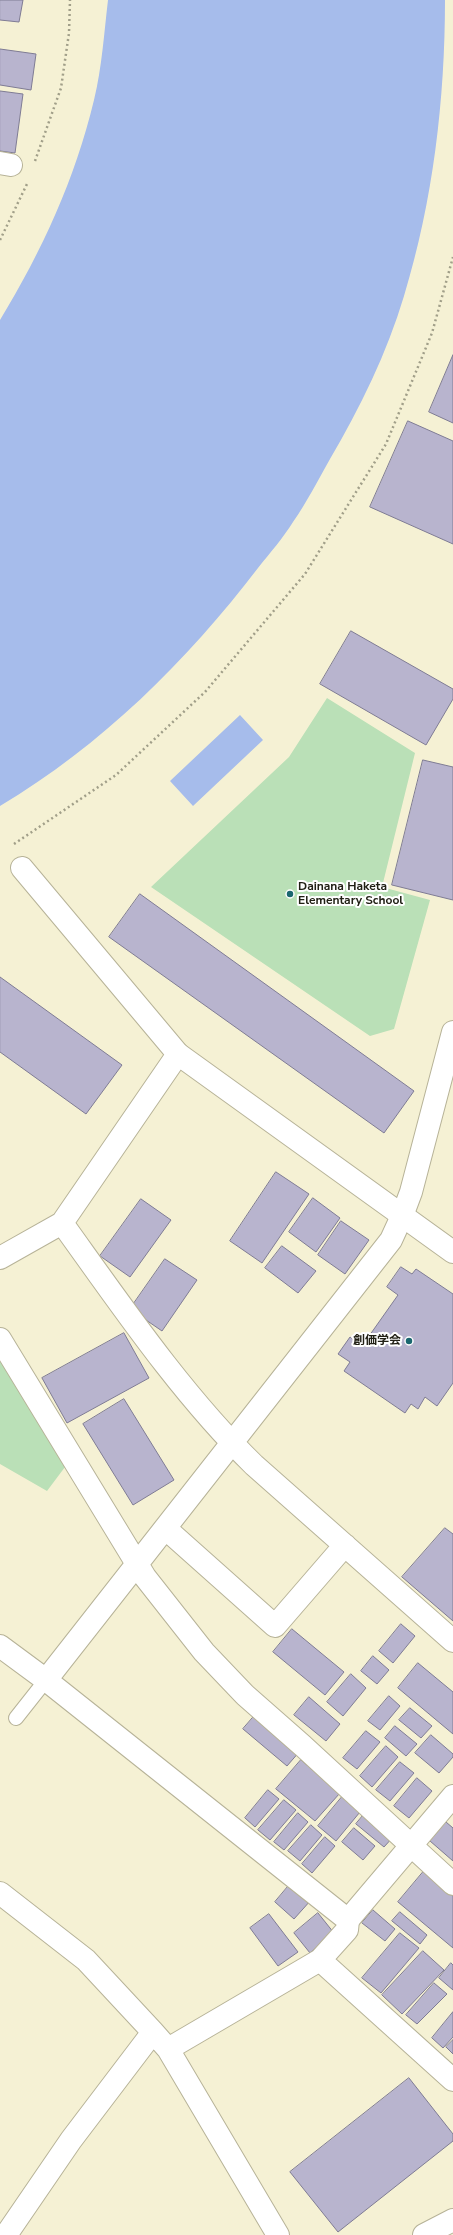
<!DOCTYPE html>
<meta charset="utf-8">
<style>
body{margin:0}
canvas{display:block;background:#f5f1d4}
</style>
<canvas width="453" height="2235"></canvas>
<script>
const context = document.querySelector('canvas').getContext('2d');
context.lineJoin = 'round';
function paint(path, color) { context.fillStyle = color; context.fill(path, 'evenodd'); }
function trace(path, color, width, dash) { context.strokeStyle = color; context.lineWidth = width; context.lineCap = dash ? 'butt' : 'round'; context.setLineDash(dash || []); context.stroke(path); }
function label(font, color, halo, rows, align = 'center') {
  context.font = font + ' "Nunito Sans","Noto Sans JP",sans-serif'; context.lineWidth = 4; context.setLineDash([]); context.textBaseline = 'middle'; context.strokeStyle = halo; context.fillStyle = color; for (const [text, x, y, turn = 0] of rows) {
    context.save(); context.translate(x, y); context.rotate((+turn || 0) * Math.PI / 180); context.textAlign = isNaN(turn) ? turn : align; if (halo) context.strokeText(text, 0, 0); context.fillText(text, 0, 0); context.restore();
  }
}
paint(new Path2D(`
 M 327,698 L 415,753 L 382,887 L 430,900 L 394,1029 L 370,1036 L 151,887 L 289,757 Z
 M 0,1355 L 65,1467 L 47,1491 L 0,1464 Z`), '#bae0b7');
paint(new Path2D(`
 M 108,0 L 445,0 C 445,100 433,201 404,296 C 387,353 360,408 330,459 C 318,480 307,502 293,522 C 283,538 270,553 258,568 C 187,661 101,746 0,806 L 0,320 C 42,251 75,179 94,100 C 102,67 104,33 108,0 Z
 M 240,715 L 263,740 L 193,806 L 170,781 Z`), '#a6bceb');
const building = new Path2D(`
 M 0,0 L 23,0 L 19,22 L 0,20 Z
 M 0,49 L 36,54 L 31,90 L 0,85 Z
 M 0,91 L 23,94 L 15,153 L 0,151 Z
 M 453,355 L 453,423 L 429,412 Z
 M 408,421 L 453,441 L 453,544 L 370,507 Z
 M 351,631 L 453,689 L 453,699 L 426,745 L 320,684 Z
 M 423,760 L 453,767 L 453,900 L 392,885 Z
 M 140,894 L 414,1091 L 384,1133 L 109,937 Z
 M 0,977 L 122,1065 L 86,1114 L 0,1052 Z
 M 276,1172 L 309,1194 L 262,1263 L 230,1241 Z
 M 313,1198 L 340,1218 L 316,1252 L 289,1232 Z
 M 141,1199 L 171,1220 L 130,1277 L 100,1256 Z
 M 341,1221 L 369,1240 L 345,1274 L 318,1255 Z
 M 282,1246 L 316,1271 L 298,1293 L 265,1268 Z
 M 165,1259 L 197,1280 L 162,1331 L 130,1309 Z
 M 401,1267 L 412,1274 L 416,1269 L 453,1294 L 453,1383 L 437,1406 L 425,1397 L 418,1409 L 411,1404 L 405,1413 L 344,1371 L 350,1362 L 338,1354 L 350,1337 L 362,1346 L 398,1295 L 387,1287 Z
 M 124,1333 L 149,1378 L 67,1423 L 42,1378 Z
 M 124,1399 L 174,1480 L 133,1505 L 83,1424 Z
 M 445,1528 L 453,1534 L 453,1621 L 402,1577 Z
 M 401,1624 L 415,1636 L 393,1663 L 379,1651 Z
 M 292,1629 L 344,1672 L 325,1695 L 273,1652 Z
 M 373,1656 L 389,1670 L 377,1684 L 361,1671 Z
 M 418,1663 L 453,1692 L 453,1734 L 398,1688 Z
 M 351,1674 L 366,1688 L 343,1716 L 327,1702 Z
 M 389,1696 L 400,1706 L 380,1730 L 368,1721 Z
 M 309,1697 L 340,1724 L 326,1741 L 294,1715 Z
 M 410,1708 L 432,1726 L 421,1738 L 399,1720 Z
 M 256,1714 L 300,1751 L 287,1766 L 243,1729 Z
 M 395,1726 L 417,1744 L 406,1756 L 385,1738 Z
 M 366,1731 L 380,1742 L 357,1769 L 343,1758 Z
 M 431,1735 L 453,1754 L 453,1757 L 439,1773 L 415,1753 Z
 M 386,1746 L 398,1757 L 372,1787 L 360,1776 Z
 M 301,1760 L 340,1793 L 315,1821 L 276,1789 Z
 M 400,1762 L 414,1773 L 390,1801 L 376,1790 Z
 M 417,1778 L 432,1791 L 409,1818 L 394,1806 Z
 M 268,1790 L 279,1799 L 255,1827 L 245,1818 Z
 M 342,1797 L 360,1812 L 336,1841 L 318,1826 Z
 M 284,1800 L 296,1810 L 270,1840 L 258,1830 Z
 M 366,1812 L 394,1836 L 384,1847 L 356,1824 Z
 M 298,1813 L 308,1822 L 284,1850 L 274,1842 Z
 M 446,1822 L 453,1828 L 453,1861 L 430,1841 Z
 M 311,1825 L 322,1835 L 300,1861 L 288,1851 Z
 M 354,1828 L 375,1846 L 363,1860 L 342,1842 Z
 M 325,1837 L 335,1846 L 312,1873 L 302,1864 Z
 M 424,1871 L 453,1896 L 453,1948 L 398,1902 Z
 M 291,1883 L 311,1900 L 294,1919 L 275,1902 Z
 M 373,1910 L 395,1929 L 385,1941 L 362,1923 Z
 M 400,1912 L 427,1935 L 420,1944 L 392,1921 Z
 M 318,1913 L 334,1933 L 310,1953 L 294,1933 Z
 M 269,1914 L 298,1952 L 278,1966 L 250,1928 Z
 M 400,1933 L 419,1948 L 381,1993 L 362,1978 Z
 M 423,1951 L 444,1970 L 402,2014 L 382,1995 Z
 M 451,1963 L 453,1965 L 453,1990 L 439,1978 Z
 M 434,1983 L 447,1994 L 417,2024 L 406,2015 Z
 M 453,2012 L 453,2037 L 443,2048 L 432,2038 Z
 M 453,2040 L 453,2054 L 446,2047 Z
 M 409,2078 L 453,2134 L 453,2141 L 338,2232 L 290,2172 Z`);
paint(building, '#b8b4ce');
trace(building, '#7f7c94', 1);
const lane = new Path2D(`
 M 16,1718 L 46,1680`);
const street = new Path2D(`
 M 0,163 L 11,165
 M 62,1223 C 121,1305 182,1395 254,1465 L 453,1641
 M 0,1258 L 62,1223 L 178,1054 L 22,868
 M 0,1339 L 145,1577 L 204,1652 L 245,1695 L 303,1746 L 453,1884
 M 165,1528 L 275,1626 L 345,1545
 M 0,1646 L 46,1680 L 348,1920 L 347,1930 L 320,1960 L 168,2049 L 153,2032 L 71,2140 L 6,2235
 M 46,1680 L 391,1240 L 402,1216 L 411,1192 L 453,1032
 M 0,1893 L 86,1960 L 153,2032
 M 320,1960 L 453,2080
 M 168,2049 L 278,2235
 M 424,2235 L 453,2220`);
const secondary = new Path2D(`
 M 178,1054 L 453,1252
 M 348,1920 L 453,1796`);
trace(lane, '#b7b398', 16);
trace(street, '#b7b398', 24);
trace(secondary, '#b7b398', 24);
trace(new Path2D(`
 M 35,161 L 61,88 L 69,33 L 70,0
 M 0,240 L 27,184
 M 14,844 L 116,775 L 205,692 L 305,574 L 386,444 L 432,333 L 453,257`), '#a19f89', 2.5, [2, 3]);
trace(lane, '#fff', 14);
trace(street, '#fff', 22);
trace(secondary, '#fff', 22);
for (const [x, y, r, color] of [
 [290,894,4,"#1a676f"],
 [409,1341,4,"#1a676f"]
]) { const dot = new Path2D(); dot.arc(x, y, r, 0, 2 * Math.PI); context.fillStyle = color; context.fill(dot); trace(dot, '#fff', 1.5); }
label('bold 12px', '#212015', '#fff', [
 ["Dainana Haketa",298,887],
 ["Elementary School",298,901],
 ["創価学会",401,1341,"right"]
], 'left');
</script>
